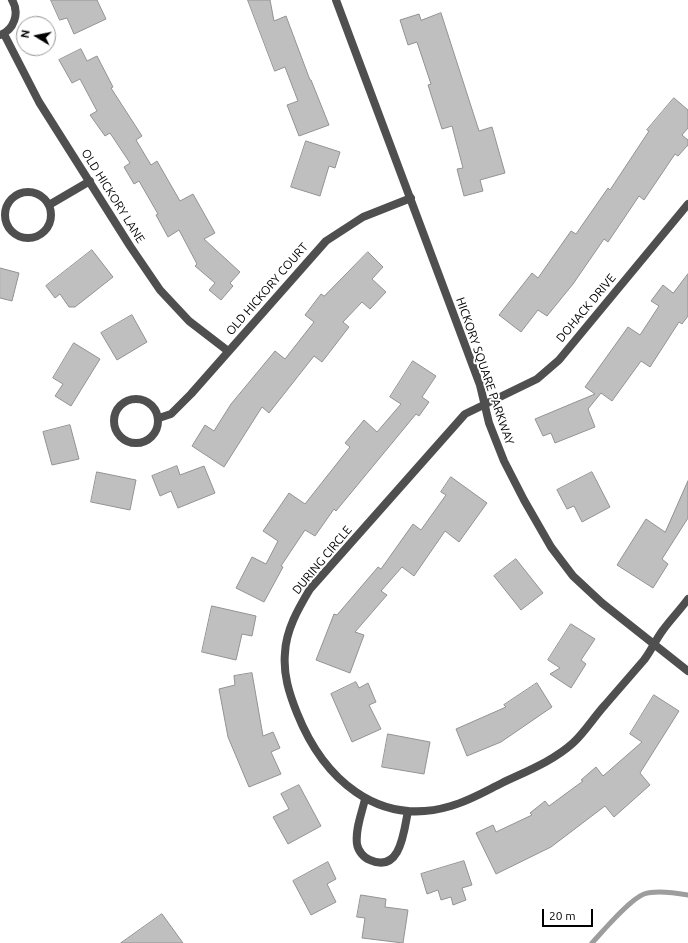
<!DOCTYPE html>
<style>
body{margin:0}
#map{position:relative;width:688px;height:943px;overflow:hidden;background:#fff;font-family:Ubuntu,sans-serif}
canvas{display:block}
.north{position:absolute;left:16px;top:16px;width:40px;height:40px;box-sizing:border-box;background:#fff;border:1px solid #999;border-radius:50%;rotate:280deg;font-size:11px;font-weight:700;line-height:16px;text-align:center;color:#000}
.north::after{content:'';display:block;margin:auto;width:14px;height:18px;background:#000;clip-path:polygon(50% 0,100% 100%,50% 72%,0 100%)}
.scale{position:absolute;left:542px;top:909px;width:51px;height:18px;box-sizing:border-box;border:2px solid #000;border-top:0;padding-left:5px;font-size:12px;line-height:14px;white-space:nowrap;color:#000;-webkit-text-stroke:3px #fff;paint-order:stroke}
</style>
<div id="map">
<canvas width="688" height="943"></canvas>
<div class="north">N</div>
<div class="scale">20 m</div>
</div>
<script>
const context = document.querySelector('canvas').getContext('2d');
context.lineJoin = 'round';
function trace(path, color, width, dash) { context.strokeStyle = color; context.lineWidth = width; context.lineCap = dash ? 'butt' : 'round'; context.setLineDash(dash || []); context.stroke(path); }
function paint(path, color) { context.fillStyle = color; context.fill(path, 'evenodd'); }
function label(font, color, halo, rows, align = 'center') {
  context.font = font + ' Ubuntu,sans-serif'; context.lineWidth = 4; context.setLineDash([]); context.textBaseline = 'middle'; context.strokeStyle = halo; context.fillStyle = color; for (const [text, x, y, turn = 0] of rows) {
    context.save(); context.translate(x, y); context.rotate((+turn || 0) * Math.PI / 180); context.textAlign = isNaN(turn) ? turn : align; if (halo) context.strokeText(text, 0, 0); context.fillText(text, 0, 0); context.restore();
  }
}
trace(new Path2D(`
 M 592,943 C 604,930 629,900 644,894 C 655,890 677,893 688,895`), '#9d9d9d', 5);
const building = new Path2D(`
 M 51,0 L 97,0 L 106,19 L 74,34 L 67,18 L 60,20 Z
 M 248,0 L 270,0 L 274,21 L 286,16 L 310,80 L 311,80 L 329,125 L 299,136 L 287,105 L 298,101 L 285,67 L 275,71 Z
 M 441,13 L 479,131 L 492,127 L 505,173 L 480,180 L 483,191 L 464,196 L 457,169 L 463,168 L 452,126 L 442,129 L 428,85 L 431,84 L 417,42 L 408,45 L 400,20 L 419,14 L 421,20 Z
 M 81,49 L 87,61 L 97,56 L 113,87 L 111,88 L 142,136 L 136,140 L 151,165 L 157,161 L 180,201 L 193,194 L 215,233 L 204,239 L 240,272 L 230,283 L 233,286 L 221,300 L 209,290 L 215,283 L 195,266 L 197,264 L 179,230 L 168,237 L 156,215 L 158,214 L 139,181 L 134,184 L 124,167 L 130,163 L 110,133 L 105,136 L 90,115 L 97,111 L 80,79 L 72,83 L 59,60 Z
 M 674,98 L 688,110 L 688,128 L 682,135 L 688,140 L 688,145 L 678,156 L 675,154 L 644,200 L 639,196 L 608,242 L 604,239 L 573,284 L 547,316 L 538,310 L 521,332 L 499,315 L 532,273 L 538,278 L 571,231 L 576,234 L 608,188 L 610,190 L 649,131 L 647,130 Z
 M 306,141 L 340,152 L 335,168 L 329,166 L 320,196 L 291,187 Z
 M 92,250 L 113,277 L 75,307 L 69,307 L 60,294 L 55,298 L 46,286 Z
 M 368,252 L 383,267 L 372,279 L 386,292 L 370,309 L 362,302 L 343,322 L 349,327 L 322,362 L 314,356 L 269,413 L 262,407 L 224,467 L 192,446 L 205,425 L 214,431 L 231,404 L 275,351 L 285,359 L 314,322 L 305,315 L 321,294 L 324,296 Z
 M 0,268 L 19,273 L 12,301 L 0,298 Z
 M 688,274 L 688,316 L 682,324 L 679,322 L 650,367 L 641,361 L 612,401 L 601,393 L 588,409 L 595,427 L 555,443 L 551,433 L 543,436 L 535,419 L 595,394 L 585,387 L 628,327 L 640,335 L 659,306 L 651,301 L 663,285 L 673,293 Z
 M 132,315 L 147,342 L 117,360 L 101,333 Z
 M 74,343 L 100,359 L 71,406 L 55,396 L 63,384 L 53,378 Z
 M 413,361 L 436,376 L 422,397 L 429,402 L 419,416 L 416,414 L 336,511 L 334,509 L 315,536 L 305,530 L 281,566 L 283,567 L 264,602 L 236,588 L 252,557 L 266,564 L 278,541 L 263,531 L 289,493 L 305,504 L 350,447 L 345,443 L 364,420 L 377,432 L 401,404 L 390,397 Z
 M 70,425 L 79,459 L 52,465 L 43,432 Z
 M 177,466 L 180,475 L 204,466 L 215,493 L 178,508 L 171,491 L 160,496 L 152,476 Z
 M 97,472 L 136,480 L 130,510 L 91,502 Z
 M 592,472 L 610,507 L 582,522 L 574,506 L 567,509 L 557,490 Z
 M 451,477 L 487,503 L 459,542 L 445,531 L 414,576 L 402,567 L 381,591 L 387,595 L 355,632 L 364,635 L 350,673 L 316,660 L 334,614 L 337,615 L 378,567 L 381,569 L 413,524 L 421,530 L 446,495 L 441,492 Z
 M 688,481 L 688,518 L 662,559 L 668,564 L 653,588 L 617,565 L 646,519 L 665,532 Z
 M 516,559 L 543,593 L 521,610 L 494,576 Z
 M 212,606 L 256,616 L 252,636 L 242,634 L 236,660 L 202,652 Z
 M 571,624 L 595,639 L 581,660 L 586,664 L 571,688 L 550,674 L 560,668 L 548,660 Z
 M 252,673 L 263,736 L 273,732 L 280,748 L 271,752 L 281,774 L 249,787 L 228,737 L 219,689 L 235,685 L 234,676 Z
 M 356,682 L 359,688 L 368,683 L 376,702 L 369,705 L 381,729 L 352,742 L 331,694 Z
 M 537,683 L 552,707 L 501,742 L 467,756 L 456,729 L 506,707 L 504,705 Z
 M 654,695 L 679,711 L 640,773 L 650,785 L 614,817 L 605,806 L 551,847 L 496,874 L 476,833 L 493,825 L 496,832 L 532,815 L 530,813 L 545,801 L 549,806 L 583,781 L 581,780 L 596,767 L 603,776 L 642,742 L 630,734 Z
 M 388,734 L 430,742 L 424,774 L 382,767 Z
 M 299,785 L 321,826 L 288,844 L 273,817 L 289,809 L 281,794 Z
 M 464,861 L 472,885 L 462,888 L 466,900 L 453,905 L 451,897 L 441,900 L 438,890 L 427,894 L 421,874 Z
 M 328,862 L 336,879 L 327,884 L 336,902 L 311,915 L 293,881 Z
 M 361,895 L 386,899 L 385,907 L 408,910 L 403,943 L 362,938 L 365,918 L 357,917 Z
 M 162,914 L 183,943 L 121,943 Z`);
paint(building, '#bfbfbf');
trace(building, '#939393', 1);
trace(new Path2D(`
 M 336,0 L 480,385 L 489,423 L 504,461 L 524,500 L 551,547 L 573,576 L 602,603 L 688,671
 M 4,34 L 39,102 L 130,246 L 160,290 L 189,321 L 228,351
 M 0,35 C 14,30 20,13 12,0
 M5 215a23 23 0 1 1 46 0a23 23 0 1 1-46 0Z
 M 688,204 L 559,360 L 537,379 L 465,414 L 310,589 C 298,609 286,630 285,653 C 283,674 289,693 297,713 C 323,778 377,828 451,806 C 469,801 486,791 502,783 C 527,771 553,761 573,743 C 585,732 594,717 605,705 C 618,690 631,675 644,660 C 651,651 656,639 663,630 C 671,619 680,610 688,599
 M 49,205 L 90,181
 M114 421a22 22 0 1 1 44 0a22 22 0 1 1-44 0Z
 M 159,418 L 171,414 L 191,394 L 326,241 L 363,217 L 411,198
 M 365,799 C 362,813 355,829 357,844 C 358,851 364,858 370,860 C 401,874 404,830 408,811`), '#4f4f4f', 8);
label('12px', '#000', '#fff', [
 ["OLD HICKORY LANE",113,196,58],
 ["OLD HICKORY COURT",267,289,-49],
 ["DOHACK DRIVE",586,308,-50],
 ["HICKORY SQUARE PARKWAY",485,371,71],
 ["DURING CIRCLE",322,560,-50]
]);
</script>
